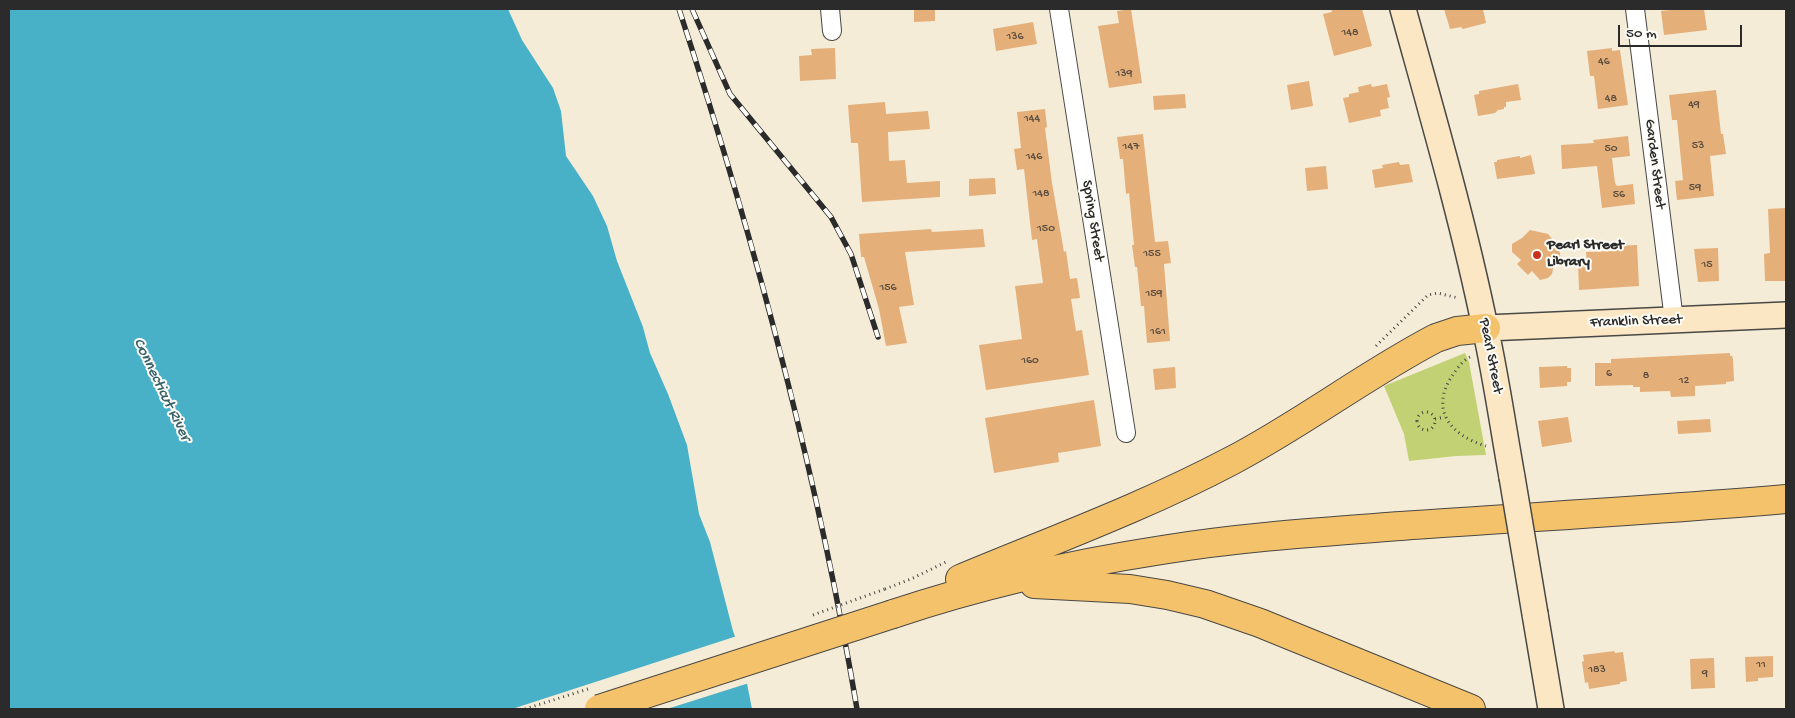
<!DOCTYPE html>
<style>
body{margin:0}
#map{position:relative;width:1795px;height:718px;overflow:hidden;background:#f5ecd8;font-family:"Gochi Hand",sans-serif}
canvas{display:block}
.frame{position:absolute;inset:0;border:10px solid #2b2b2b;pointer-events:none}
.scale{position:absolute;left:1618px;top:25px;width:124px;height:22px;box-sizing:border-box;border:2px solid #2b2b2b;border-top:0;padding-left:6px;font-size:15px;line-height:18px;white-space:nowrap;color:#2b2b2b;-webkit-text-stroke:4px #fdfcf7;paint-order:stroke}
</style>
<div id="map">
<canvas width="1795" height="718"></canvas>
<div class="frame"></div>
<div class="scale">50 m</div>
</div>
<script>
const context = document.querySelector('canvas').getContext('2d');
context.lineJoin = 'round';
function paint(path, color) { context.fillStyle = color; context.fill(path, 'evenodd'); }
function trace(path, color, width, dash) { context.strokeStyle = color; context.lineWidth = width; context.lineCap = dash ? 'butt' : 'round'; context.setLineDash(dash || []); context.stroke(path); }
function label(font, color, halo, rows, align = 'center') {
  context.font = font + ' "Gochi Hand",sans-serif'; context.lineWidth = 4; context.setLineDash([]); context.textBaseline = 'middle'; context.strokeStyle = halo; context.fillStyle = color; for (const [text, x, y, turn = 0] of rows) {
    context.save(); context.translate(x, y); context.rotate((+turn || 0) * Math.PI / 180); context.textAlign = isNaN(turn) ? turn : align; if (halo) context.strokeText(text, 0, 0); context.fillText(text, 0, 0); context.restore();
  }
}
paint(new Path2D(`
 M 1465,353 L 1469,362 L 1486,455 L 1456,456 L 1409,461 L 1404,434 L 1384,386 Z`), '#c1d173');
paint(new Path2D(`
 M 9,9 L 508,9 L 522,40 L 553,88 L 561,111 L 566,156 L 593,196 L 607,226 L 617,261 L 643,327 L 650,353 L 668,394 L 687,445 L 699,514 L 710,542 L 733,631 L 741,653 L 752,709 L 9,709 Z`), '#48b0c7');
paint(new Path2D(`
 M 737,636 L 743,653 L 749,683 L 667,709 L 512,709 Z`), '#f5ecd8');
paint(new Path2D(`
 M 914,9 L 935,9 L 935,21 L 914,22 Z
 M 1131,9 L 1142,83 L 1109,88 L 1098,26 L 1119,23 L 1117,11 Z
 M 1331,9 L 1362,9 L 1372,46 L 1334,56 L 1323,14 L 1332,12 Z
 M 1444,9 L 1483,9 L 1486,23 L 1463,29 L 1461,27 L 1450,29 Z
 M 1681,9 L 1704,9 L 1707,30 L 1664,35 L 1661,11 Z
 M 1033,22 L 1037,44 L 996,51 L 993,29 Z
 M 835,48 L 836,79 L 800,81 L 799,56 L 812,55 L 811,49 Z
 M 1612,48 L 1612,51 L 1620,50 L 1628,105 L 1598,109 L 1594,76 L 1590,76 L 1587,51 Z
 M 1309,81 L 1313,106 L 1291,110 L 1287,85 Z
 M 1371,84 L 1372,87 L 1387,84 L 1390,97 L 1387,98 L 1389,108 L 1380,110 L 1381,116 L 1349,123 L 1343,98 L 1349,97 L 1349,94 L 1359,92 L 1358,87 Z
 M 1518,84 L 1521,100 L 1506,102 L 1506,107 L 1504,107 L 1504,109 L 1498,110 L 1495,113 L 1478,116 L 1474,95 L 1479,94 L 1479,91 Z
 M 1716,90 L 1721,134 L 1723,134 L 1726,154 L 1710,156 L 1714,196 L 1677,200 L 1675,181 L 1683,180 L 1677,120 L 1672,120 L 1669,95 Z
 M 1185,94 L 1186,108 L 1154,110 L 1153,96 Z
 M 885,102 L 886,114 L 928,111 L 930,129 L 888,132 L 889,161 L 905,160 L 907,183 L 940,181 L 940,197 L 862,202 L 858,143 L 851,143 L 848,105 Z
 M 1045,109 L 1047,127 L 1045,128 L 1052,183 L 1064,252 L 1066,251 L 1070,279 L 1077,278 L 1080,298 L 1071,299 L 1076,331 L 1082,330 L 1089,375 L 986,390 L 979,345 L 1022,339 L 1015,286 L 1043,283 L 1037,239 L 1032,240 L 1024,169 L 1017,170 L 1014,149 L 1021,148 L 1017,112 Z
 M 1143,134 L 1155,242 L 1168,241 L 1171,263 L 1164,264 L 1170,341 L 1147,343 L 1144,306 L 1141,306 L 1137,267 L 1135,267 L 1132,245 L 1134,245 L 1129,193 L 1126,194 L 1123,159 L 1120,159 L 1117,137 Z
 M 1628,136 L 1630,156 L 1612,158 L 1615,183 L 1617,186 L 1633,184 L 1635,204 L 1602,208 L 1597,166 L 1562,169 L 1561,145 L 1594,143 L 1593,140 Z
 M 1531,155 L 1535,174 L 1497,179 L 1494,162 L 1497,162 L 1497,160 L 1520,156 L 1520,158 Z
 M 1399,162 L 1400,165 L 1409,164 L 1413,182 L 1375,188 L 1372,170 L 1383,168 L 1382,165 Z
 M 1326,166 L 1328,189 L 1307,191 L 1305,168 Z
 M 995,178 L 996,194 L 969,196 L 969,179 Z
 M 1786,208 L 1786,281 L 1765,281 L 1764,254 L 1770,253 L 1768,209 Z
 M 931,229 L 932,232 L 983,229 L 985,247 L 905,252 L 914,305 L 899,307 L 907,343 L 886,346 L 879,309 L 864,257 L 861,257 L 859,234 Z
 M 1530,230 L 1548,234 L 1559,247 L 1561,261 L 1553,269 L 1552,274 L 1548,278 L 1540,280 L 1532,271 L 1528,275 L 1517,264 L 1521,260 L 1512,252 L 1512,244 L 1522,238 Z
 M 1637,245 L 1639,286 L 1579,290 L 1578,263 L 1587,262 L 1586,252 L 1615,251 L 1615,246 Z
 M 1718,248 L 1719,281 L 1698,282 L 1694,249 Z
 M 1730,353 L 1730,356 L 1732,356 L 1733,359 L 1734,381 L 1726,382 L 1726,384 L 1695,386 L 1695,396 L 1671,397 L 1670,391 L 1640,392 L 1640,387 L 1633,387 L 1633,385 L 1595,386 L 1595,363 L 1611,363 L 1611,359 Z
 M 1567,366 L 1567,368 L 1571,368 L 1571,382 L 1567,382 L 1567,386 L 1540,388 L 1539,367 Z
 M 1175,367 L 1176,388 L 1155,390 L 1153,369 Z
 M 1094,400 L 1101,446 L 1058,453 L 1059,462 L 994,473 L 985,418 Z
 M 1568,417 L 1572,442 L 1542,447 L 1538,421 Z
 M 1710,419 L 1711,432 L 1678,434 L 1677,421 Z
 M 1614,651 L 1615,653 L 1623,652 L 1627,681 L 1620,682 L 1620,684 L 1589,689 L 1588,682 L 1585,683 L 1582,662 L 1584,661 L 1583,655 Z
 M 1773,656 L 1773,677 L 1758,678 L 1758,681 L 1746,682 L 1745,657 Z
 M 1714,658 L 1715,688 L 1691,689 L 1690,659 Z`), '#e4af79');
const street = new Path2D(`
 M 830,9 L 832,31
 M 1059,9 L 1126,433
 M 1635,9 L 1674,320`);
const secondary = new Path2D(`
 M 1403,9 C 1432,114 1463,220 1485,327 C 1496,377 1503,427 1512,477
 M 1486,328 L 1786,315
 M 1535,614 L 1551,709`);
const primary = new Path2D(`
 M 960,579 C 1051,541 1144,507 1231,461 C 1302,424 1365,375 1436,338 L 1457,331 L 1486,328
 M 1034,584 L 1130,589 L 1167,595 L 1205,604 L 1260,623 L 1471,709
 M 893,614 C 980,585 1071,564 1162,550 C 1241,537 1321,532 1401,526 C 1530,517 1658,510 1786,499`);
trace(street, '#494845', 20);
trace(secondary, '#494845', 28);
trace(primary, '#494845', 30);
trace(new Path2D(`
 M 1376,346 L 1428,295 L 1438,293 L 1458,298
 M 1470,357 C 1462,361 1457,369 1452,376 C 1429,411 1452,436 1486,446
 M1417 421a9 9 0 1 1 18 0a9 9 0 1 1-18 0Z
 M 1435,419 L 1445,417
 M 885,589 L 911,579 L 946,562`), '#494845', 3, [1, 4]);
trace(street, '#fff', 18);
trace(secondary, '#fbe7c3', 25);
trace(primary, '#f4c26a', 28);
const rail = new Path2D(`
 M 679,9 C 754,238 817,471 857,709
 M 692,9 L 730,94 L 831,217 L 851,254 L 878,337`);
trace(rail, '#2b2b2b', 5.5);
trace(rail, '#fdfcf7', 4, [11]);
const secondaryBridge = new Path2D(`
 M 1512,477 L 1535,614`);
const primaryBridge = new Path2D(`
 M 599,709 L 893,614`);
trace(secondaryBridge, '#494845', 28, []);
trace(primaryBridge, '#494845', 30, []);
trace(new Path2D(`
 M 813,615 L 885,589
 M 525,709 L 591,688`), '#494845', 3, [1, 4]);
trace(secondaryBridge, '#fbe7c3', 25);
trace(primaryBridge, '#f4c26a', 28);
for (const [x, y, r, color] of [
 [1537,255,5,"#c8321e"]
]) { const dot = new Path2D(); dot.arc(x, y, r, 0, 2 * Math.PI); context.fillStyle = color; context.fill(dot); trace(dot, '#fdfcf7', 2); }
label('12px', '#594c3e', null, [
 ["148",1350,33],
 ["136",1015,37],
 ["46",1604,62],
 ["139",1124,74],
 ["48",1611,99],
 ["49",1694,105],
 ["144",1032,119],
 ["53",1698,146],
 ["147",1131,147],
 ["50",1611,149],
 ["146",1034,157],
 ["59",1695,188],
 ["148",1041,194],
 ["56",1619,195],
 ["150",1046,229],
 ["155",1152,254],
 ["15",1707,265],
 ["156",888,288],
 ["159",1154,294],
 ["161",1158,332],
 ["160",1030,361],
 ["6",1609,374],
 ["8",1646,376],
 ["12",1684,381],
 ["11",1761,665],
 ["183",1597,670],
 ["9",1705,674]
]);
label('15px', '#2b2b2b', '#fdfcf7', [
 ["Garden Street",1654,164,83],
 ["Spring Street",1092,221,81],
 ["Franklin Street",1636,322,-2],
 ["Pearl Street",1490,356,79]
]);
label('bold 15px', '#2b2b2b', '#fdfcf7', [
 ["Pearl Street",1547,246],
 ["Library",1547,263]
], 'left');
label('italic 16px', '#376069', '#fdfcf7', [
 ["Connecticut River",161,390,64]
]);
</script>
